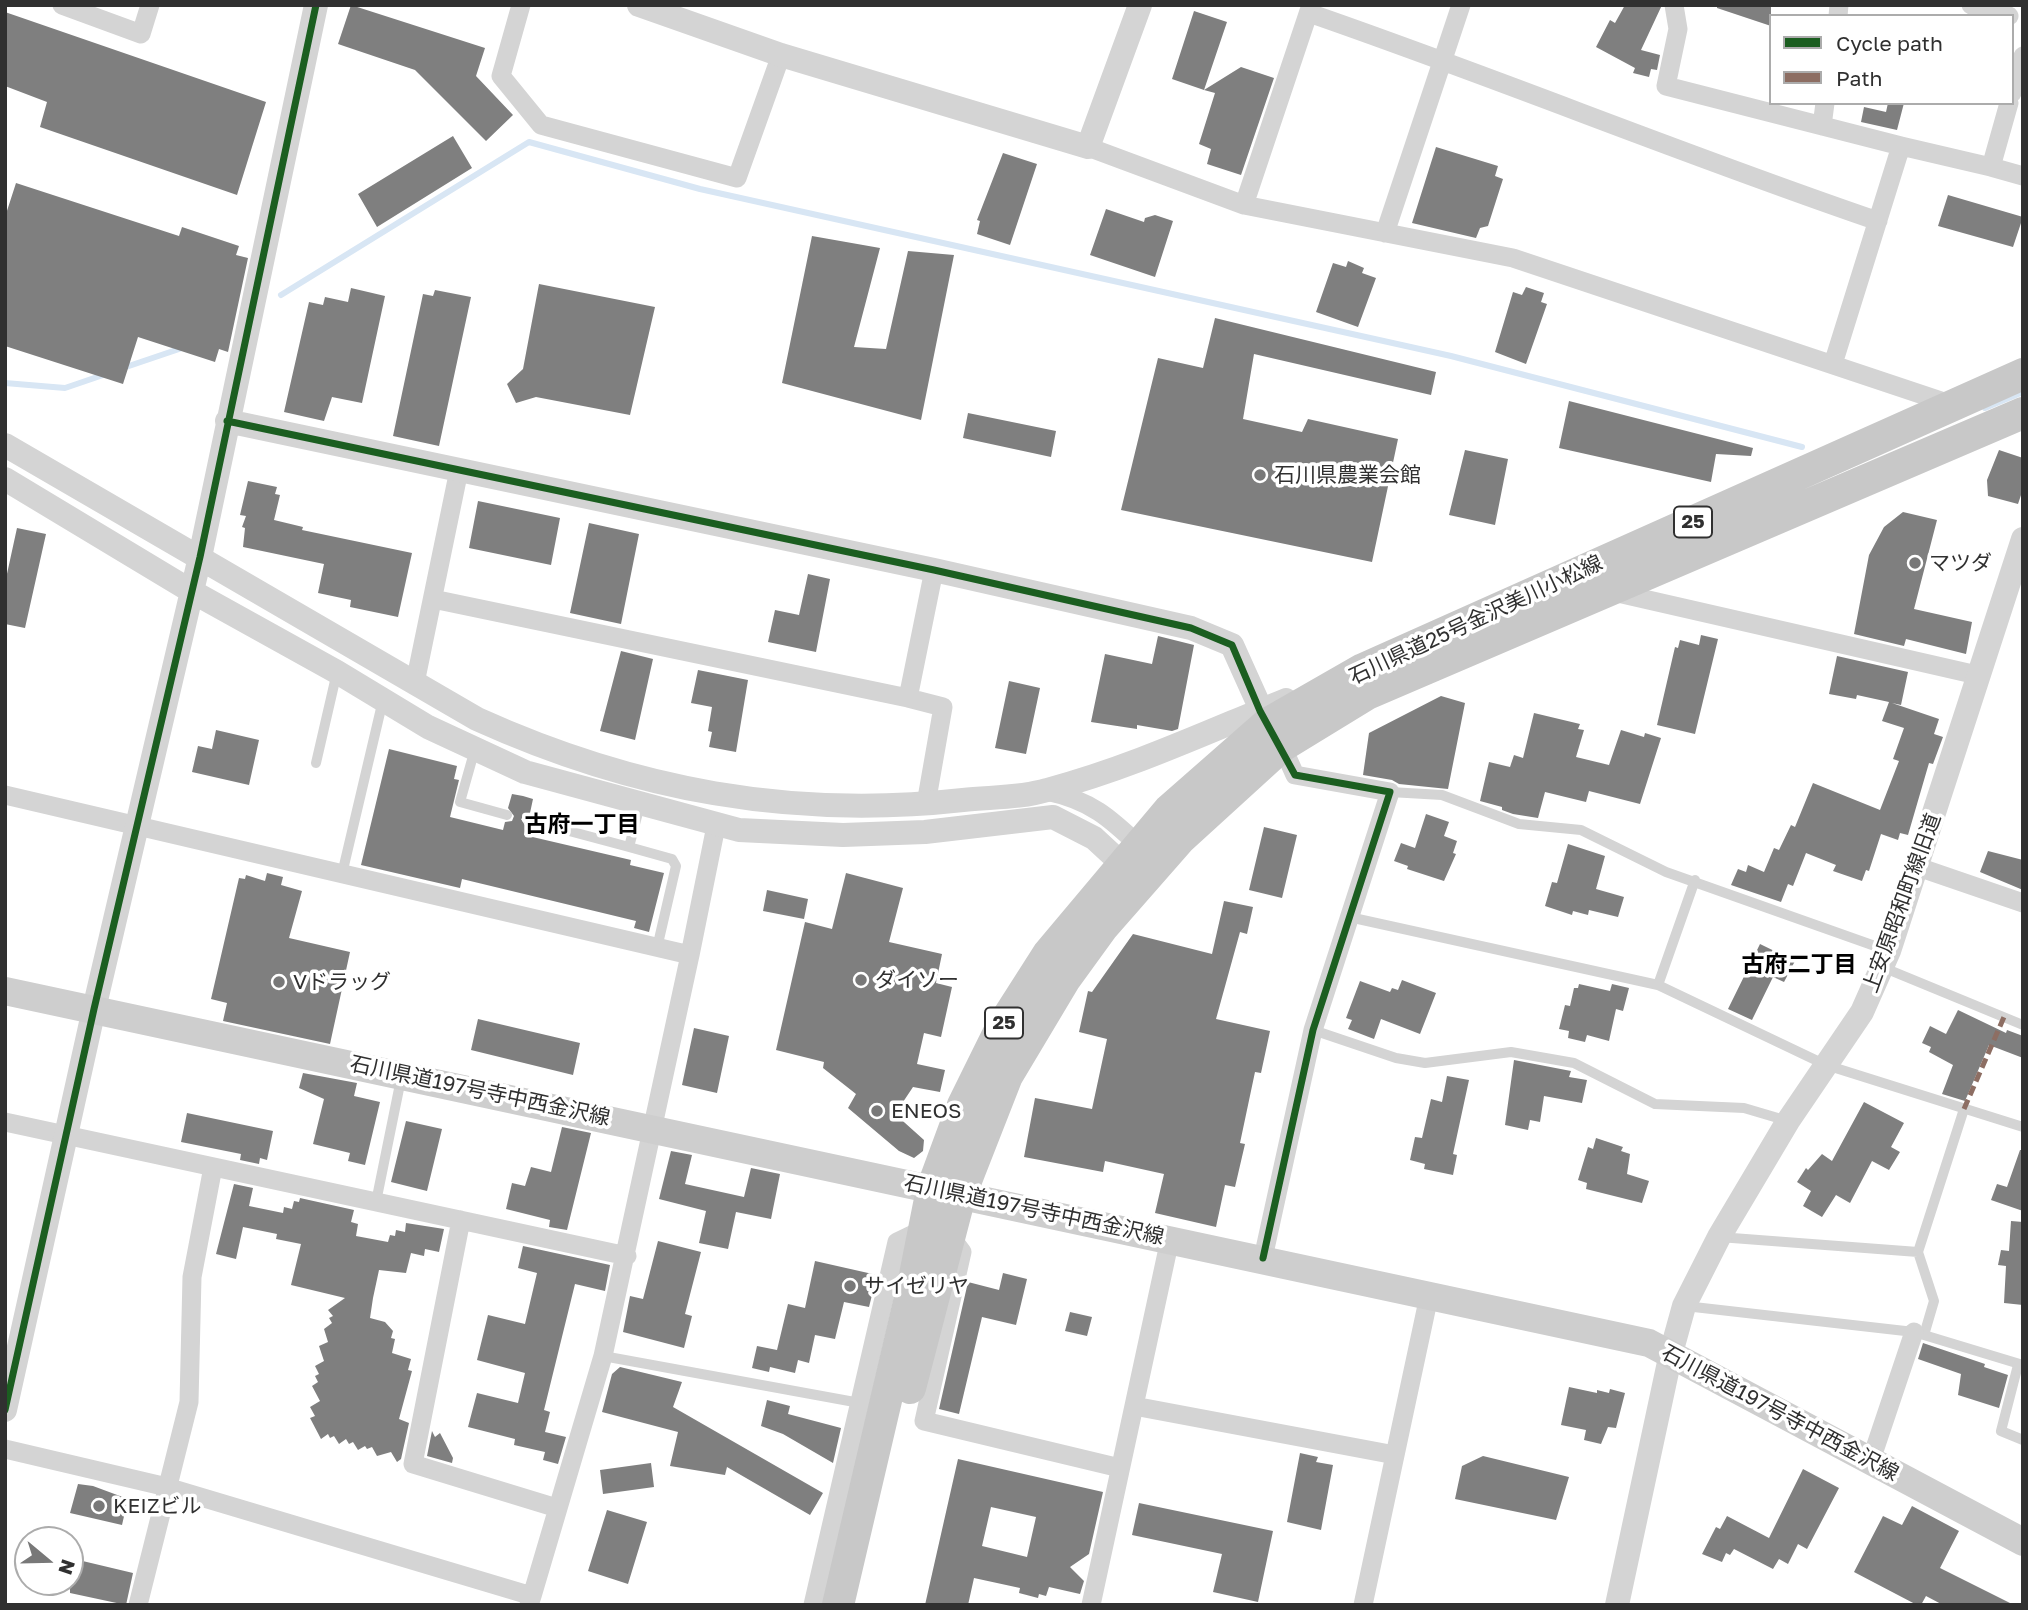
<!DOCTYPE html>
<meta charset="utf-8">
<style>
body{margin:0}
#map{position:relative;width:2028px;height:1610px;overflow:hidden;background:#fff;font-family:"Golos Text",sans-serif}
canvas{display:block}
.frame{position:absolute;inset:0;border:7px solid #303030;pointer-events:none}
.legend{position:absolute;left:1769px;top:14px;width:245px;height:91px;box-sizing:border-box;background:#fff;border:2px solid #acacac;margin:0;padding:9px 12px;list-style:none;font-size:21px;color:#303030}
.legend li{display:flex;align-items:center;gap:14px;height:35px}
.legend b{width:35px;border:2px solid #acacac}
.north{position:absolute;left:14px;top:1526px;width:70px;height:70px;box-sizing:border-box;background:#fff;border:2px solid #acacac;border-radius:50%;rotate:109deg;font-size:19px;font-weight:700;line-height:28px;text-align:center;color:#303030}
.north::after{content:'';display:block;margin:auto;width:24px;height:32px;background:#787878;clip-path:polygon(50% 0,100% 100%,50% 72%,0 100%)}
</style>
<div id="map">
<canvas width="2028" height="1610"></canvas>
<div class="frame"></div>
<ul class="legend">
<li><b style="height:9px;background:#1b5e20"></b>Cycle path</li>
<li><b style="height:9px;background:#8d6e63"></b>Path</li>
</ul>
<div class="north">N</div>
</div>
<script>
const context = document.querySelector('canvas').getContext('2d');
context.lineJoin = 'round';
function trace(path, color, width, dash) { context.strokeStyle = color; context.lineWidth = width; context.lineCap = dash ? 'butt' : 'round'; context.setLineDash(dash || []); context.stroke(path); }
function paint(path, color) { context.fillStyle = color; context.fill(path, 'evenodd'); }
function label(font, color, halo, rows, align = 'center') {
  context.font = font + ' "Golos Text","Noto Sans JP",sans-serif'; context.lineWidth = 7; context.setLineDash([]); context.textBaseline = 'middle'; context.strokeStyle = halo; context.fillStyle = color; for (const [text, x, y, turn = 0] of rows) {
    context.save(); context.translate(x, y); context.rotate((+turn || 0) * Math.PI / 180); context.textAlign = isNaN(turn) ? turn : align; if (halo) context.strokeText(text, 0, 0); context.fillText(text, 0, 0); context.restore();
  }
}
trace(new Path2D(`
 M 281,295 L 529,142 L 700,189 L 1451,356 L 1802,447
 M 123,368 L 182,348
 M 5,383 L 65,388 L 106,374
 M 1985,408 L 2023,392`), '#d8e6f4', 6);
paint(new Path2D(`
 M 351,5 L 485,48 L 476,76 L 513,115 L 486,141 L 415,70 L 338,44 Z
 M 1625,5 L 1662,5 L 1641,50 L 1660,55 L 1657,70 L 1651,69 L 1649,77 L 1633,73 L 1635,68 L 1596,47 L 1610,20 L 1615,23 Z
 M 1717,5 L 1771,5 L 1771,26 L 1717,8 Z
 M 1194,11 L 1227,22 L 1204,90 L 1172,79 Z
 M 5,12 L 266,102 L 237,195 L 40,127 L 47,102 L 5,86 Z
 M 1241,67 L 1274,78 L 1241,175 L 1207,164 L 1211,149 L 1199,144 L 1215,93 L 1204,90 Z
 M 1888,103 L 1904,103 L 1897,130 L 1861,122 L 1864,107 L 1886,112 Z
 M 453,136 L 472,168 L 377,227 L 358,194 Z
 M 1436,147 L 1498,166 L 1495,176 L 1503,179 L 1488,226 L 1480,228 L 1476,238 L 1412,223 Z
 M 1003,153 L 1037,164 L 1010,245 L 977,234 L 980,221 L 977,220 Z
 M 16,183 L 179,236 L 182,227 L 239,246 L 236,255 L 248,258 L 228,352 L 219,349 L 215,362 L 138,337 L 123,384 L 5,346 L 5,217 Z
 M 1948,195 L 2023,217 L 2013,247 L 1938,226 Z
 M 1106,209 L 1144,222 L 1145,218 L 1155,215 L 1173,221 L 1155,277 L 1090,255 Z
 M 812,236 L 880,248 L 854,347 L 886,349 L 908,251 L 954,255 L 921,420 L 782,383 Z
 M 1348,261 L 1364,268 L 1362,273 L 1376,278 L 1358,327 L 1316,312 L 1333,263 L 1346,267 Z
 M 539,284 L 655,307 L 630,415 L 536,397 L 516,403 L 507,384 L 523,369 Z
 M 1526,287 L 1544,293 L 1541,302 L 1547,304 L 1526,364 L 1495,352 L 1513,292 L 1522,295 Z
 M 351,288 L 385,296 L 362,403 L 332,397 L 324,421 L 284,412 L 309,302 L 323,305 L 325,297 L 348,302 Z
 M 435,290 L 471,297 L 439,446 L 393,436 L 423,294 L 433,296 Z
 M 1215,318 L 1436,372 L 1431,395 L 1254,354 L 1243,419 L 1302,432 L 1308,419 L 1398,439 L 1372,562 L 1121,510 L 1158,358 L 1203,368 Z
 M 1569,401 L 1753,448 L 1751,456 L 1716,454 L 1711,482 L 1559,448 Z
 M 968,413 L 1056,431 L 1051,457 L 963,438 Z
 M 1465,450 L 1508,459 L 1495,525 L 1449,515 Z
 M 1999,450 L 2023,458 L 2023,489 L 2018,504 L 1988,496 L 1987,480 Z
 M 248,481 L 277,487 L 275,494 L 280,495 L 274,520 L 303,527 L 302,530 L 412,553 L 398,617 L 350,607 L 351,600 L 318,593 L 324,564 L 243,547 L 245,528 L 242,527 L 246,516 L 240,515 Z
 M 478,501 L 560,518 L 551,565 L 469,548 Z
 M 1903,512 L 1937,520 L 1914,609 L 1972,622 L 1966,654 L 1906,639 L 1904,646 L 1854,634 L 1869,555 L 1884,527 Z
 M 589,523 L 639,534 L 621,624 L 570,613 Z
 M 17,528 L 46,534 L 25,628 L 5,624 L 5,583 Z
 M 808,574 L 830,579 L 816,652 L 768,642 L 775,610 L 799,615 Z
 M 1701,635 L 1718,639 L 1695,734 L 1657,725 L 1675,647 L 1678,648 L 1680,640 L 1699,645 Z
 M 1158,636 L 1194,645 L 1178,729 L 1172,731 L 1137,725 L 1137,729 L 1091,722 L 1105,654 L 1152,664 Z
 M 621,651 L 653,659 L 635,740 L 600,731 Z
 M 1837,656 L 1908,672 L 1901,705 L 1892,703 L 1939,719 L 1934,734 L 1943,737 L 1933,764 L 1929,763 L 1908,835 L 1900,833 L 1898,840 L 1881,834 L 1869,871 L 1866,870 L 1862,881 L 1833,871 L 1836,865 L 1806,853 L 1793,886 L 1788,884 L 1781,902 L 1731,885 L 1738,869 L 1746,872 L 1748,865 L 1764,872 L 1774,848 L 1779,850 L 1791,825 L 1795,827 L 1813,783 L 1880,810 L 1899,761 L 1893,759 L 1904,728 L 1882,721 L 1889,702 L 1857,695 L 1856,699 L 1829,694 Z
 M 698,670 L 748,680 L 736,752 L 709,747 L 712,732 L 708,731 L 712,707 L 691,703 Z
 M 1009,681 L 1040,688 L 1026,754 L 995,748 Z
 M 1441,696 L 1465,703 L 1448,789 L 1399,784 L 1392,780 L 1363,775 L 1369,733 Z
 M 1534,713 L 1580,724 L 1578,729 L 1584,730 L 1576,757 L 1609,765 L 1621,730 L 1644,737 L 1645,733 L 1661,738 L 1640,804 L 1589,791 L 1586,802 L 1545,792 L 1538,818 L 1513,814 L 1502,810 L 1502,807 L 1480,801 L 1489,762 L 1510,767 L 1514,755 L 1523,758 Z
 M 216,730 L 259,740 L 249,785 L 192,772 L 198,746 L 212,749 Z
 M 389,749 L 457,766 L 454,779 L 459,780 L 450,817 L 503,830 L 505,822 L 512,821 L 514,816 L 508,808 L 512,794 L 523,796 L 533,799 L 530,813 L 521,819 L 526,827 L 524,835 L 631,860 L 630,865 L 664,873 L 649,932 L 634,928 L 636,921 L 462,879 L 460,888 L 361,865 Z
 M 1426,814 L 1449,822 L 1444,836 L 1457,841 L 1453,853 L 1456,854 L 1444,881 L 1407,869 L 1408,866 L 1394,861 L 1401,843 L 1415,848 Z
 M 1264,827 L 1297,835 L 1282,898 L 1249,890 Z
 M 1568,844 L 1605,856 L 1596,889 L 1624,897 L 1618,917 L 1589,910 L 1588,915 L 1573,911 L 1572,915 L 1545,906 L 1552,882 L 1557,883 Z
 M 1988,851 L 2023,860 L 2023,890 L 1980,872 Z
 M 267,873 L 283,877 L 281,885 L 302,891 L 289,938 L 350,952 L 330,1044 L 223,1021 L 227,1003 L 211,999 L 239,878 L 245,879 L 246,875 L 265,881 Z
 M 846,873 L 903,888 L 889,942 L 942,954 L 936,983 L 952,987 L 941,1037 L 924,1033 L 917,1064 L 945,1070 L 940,1092 L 913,1087 L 895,1114 L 924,1140 L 923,1151 L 914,1158 L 899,1151 L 848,1108 L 856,1094 L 823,1068 L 824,1062 L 776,1050 L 805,922 L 832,929 Z
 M 767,890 L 808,899 L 804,919 L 763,911 Z
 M 1224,901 L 1253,907 L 1247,934 L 1240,932 L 1216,1019 L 1270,1031 L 1261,1073 L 1255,1072 L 1240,1143 L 1245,1144 L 1235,1187 L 1225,1185 L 1216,1227 L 1155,1213 L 1164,1174 L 1105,1161 L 1103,1172 L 1024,1157 L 1035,1098 L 1092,1109 L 1107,1039 L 1079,1032 L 1088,991 L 1092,992 L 1133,934 L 1212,954 Z
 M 1760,944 L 1795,961 L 1784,982 L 1773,977 L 1752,1020 L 1728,1009 Z
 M 1402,980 L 1436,993 L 1420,1034 L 1381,1019 L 1374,1039 L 1348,1029 L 1352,1020 L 1346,1018 L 1360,981 L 1390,992 L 1392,988 L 1398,990 Z
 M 1579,984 L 1610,991 L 1612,984 L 1629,988 L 1623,1011 L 1616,1009 L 1609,1041 L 1587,1035 L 1585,1042 L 1568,1038 L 1569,1031 L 1559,1029 L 1565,1005 L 1570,1006 L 1574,988 L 1578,988 Z
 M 1958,1010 L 2006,1033 L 2007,1030 L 2023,1036 L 2023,1058 L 1989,1045 L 1965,1101 L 1942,1094 L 1953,1065 L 1929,1052 L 1931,1047 L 1922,1043 L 1930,1026 L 1946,1034 Z
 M 478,1019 L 580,1043 L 573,1075 L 471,1050 Z
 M 694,1028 L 729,1036 L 717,1093 L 682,1085 Z
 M 1514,1060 L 1571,1071 L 1569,1077 L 1587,1080 L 1582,1103 L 1544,1096 L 1540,1122 L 1530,1120 L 1528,1130 L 1505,1125 Z
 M 303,1073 L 357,1083 L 354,1096 L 380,1102 L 365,1165 L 348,1161 L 350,1153 L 313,1144 L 324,1099 L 299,1088 Z
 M 1447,1076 L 1469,1080 L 1453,1154 L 1457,1155 L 1453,1175 L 1424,1169 L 1425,1164 L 1410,1160 L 1415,1137 L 1422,1138 L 1431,1099 L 1442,1102 Z
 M 1864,1102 L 1904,1123 L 1891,1147 L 1900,1152 L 1889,1170 L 1872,1161 L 1850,1203 L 1836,1195 L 1822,1217 L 1803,1206 L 1811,1191 L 1797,1182 L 1806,1168 L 1808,1170 L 1822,1154 L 1832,1161 Z
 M 187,1113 L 273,1131 L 267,1160 L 260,1158 L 259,1164 L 240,1160 L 241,1154 L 181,1142 Z
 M 406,1121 L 442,1129 L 427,1191 L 391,1182 Z
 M 562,1127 L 591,1133 L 567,1230 L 549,1227 L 550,1220 L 506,1209 L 512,1183 L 525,1186 L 531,1167 L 551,1172 Z
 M 1596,1138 L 1623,1147 L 1621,1151 L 1630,1154 L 1627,1174 L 1649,1181 L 1642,1203 L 1586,1189 L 1587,1183 L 1578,1180 L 1588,1147 L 1593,1149 Z
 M 2020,1150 L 2023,1150 L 2023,1211 L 1991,1200 L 1997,1184 L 2007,1187 Z
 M 671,1151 L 692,1155 L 685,1184 L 744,1197 L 751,1168 L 780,1174 L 771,1219 L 736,1212 L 728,1249 L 699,1243 L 706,1211 L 659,1199 Z
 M 234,1184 L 253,1188 L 249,1206 L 283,1213 L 284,1207 L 292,1209 L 294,1201 L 299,1202 L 300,1198 L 354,1210 L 351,1222 L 358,1224 L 356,1236 L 388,1242 L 390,1235 L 395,1236 L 396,1230 L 405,1232 L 406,1223 L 444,1229 L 439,1252 L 425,1249 L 424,1256 L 411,1253 L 406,1273 L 379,1270 L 373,1298 L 370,1318 L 385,1322 L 393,1331 L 391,1338 L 395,1339 L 392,1353 L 411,1359 L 408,1370 L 412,1371 L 399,1419 L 409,1423 L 401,1459 L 397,1462 L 391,1452 L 377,1456 L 372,1447 L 367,1449 L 365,1446 L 358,1450 L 353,1442 L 349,1444 L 346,1439 L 339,1444 L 334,1436 L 330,1438 L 328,1434 L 321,1439 L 310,1418 L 315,1416 L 310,1407 L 320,1401 L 312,1386 L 318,1382 L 315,1376 L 319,1374 L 315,1366 L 324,1361 L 319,1346 L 328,1342 L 324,1329 L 332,1323 L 329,1318 L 333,1316 L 328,1310 L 345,1298 L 291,1285 L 301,1244 L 276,1239 L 277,1234 L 243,1227 L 236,1259 L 216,1254 Z
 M 2011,1221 L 2023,1222 L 2023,1305 L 2004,1303 L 2006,1266 L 1998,1265 L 2001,1250 L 2009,1251 Z
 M 658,1241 L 701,1252 L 685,1314 L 692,1316 L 684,1348 L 623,1332 L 630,1296 L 643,1299 Z
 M 523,1246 L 610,1265 L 605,1291 L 575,1284 L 544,1410 L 550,1412 L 545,1432 L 566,1437 L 558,1464 L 543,1460 L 545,1452 L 514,1445 L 515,1439 L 468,1427 L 477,1393 L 518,1403 L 525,1373 L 477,1360 L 488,1315 L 525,1324 L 537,1273 L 518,1268 Z
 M 815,1261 L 877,1275 L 869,1307 L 844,1302 L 835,1339 L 815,1335 L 809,1363 L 798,1360 L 795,1373 L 770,1367 L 769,1372 L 752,1368 L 757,1346 L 777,1350 L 788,1304 L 805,1308 Z
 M 1003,1273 L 1027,1279 L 1016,1325 L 982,1317 L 959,1414 L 939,1409 L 968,1282 L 999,1290 Z
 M 1070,1312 L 1092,1317 L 1087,1336 L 1065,1331 Z
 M 1923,1343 L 1985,1364 L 1984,1367 L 2008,1375 L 1999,1408 L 1958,1395 L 1961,1374 L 1918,1359 Z
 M 620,1367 L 682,1382 L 673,1407 L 823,1493 L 810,1515 L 727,1467 L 725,1475 L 670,1466 L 678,1432 L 602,1412 L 612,1374 Z
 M 1569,1387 L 1597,1393 L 1597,1390 L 1609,1393 L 1610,1389 L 1625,1393 L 1616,1428 L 1608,1427 L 1601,1444 L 1584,1440 L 1586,1430 L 1561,1425 Z
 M 767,1400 L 790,1406 L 788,1414 L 841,1428 L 833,1463 L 783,1434 L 761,1426 Z
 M 432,1431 L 435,1437 L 440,1433 L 453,1458 L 452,1463 L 427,1456 Z
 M 1300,1453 L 1318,1457 L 1316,1462 L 1333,1465 L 1321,1530 L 1287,1522 Z
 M 1483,1456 L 1569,1477 L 1556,1520 L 1455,1499 L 1462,1466 Z
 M 958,1459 L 1103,1492 L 1089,1554 L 1070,1567 L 1084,1581 L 1080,1594 L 1049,1587 L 1046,1596 L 1039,1594 L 1038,1598 L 1019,1593 L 1020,1588 L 974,1578 L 968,1605 L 925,1605 ZM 991,1507 L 1036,1517 L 1027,1557 L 982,1546 Z
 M 651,1463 L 654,1487 L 603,1494 L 600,1470 Z
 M 1803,1469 L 1839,1488 L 1807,1549 L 1798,1544 L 1788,1564 L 1779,1559 L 1773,1569 L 1734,1549 L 1730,1555 L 1726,1553 L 1722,1562 L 1702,1554 L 1716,1527 L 1720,1529 L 1727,1516 L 1769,1538 Z
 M 78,1484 L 93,1486 L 128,1499 L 122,1525 L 70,1513 Z
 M 1139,1503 L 1273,1531 L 1258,1602 L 1213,1592 L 1222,1554 L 1132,1535 Z
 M 1912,1506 L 1959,1531 L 1940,1568 L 2014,1605 L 1943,1605 L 1926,1596 L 1921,1605 L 1917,1605 L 1854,1572 L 1883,1516 L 1902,1525 Z
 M 607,1510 L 647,1522 L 628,1584 L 588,1571 Z
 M 70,1558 L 133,1573 L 126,1605 L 70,1593 Z`), '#7f7f7f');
trace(new Path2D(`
 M 475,749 L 460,802 L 507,815
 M 316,763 L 337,672
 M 1390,792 L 1442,795 L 1519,824 L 1581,830 L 1666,872 L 1889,951
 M 528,820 L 629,847 L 640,805
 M 629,847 L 672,859 L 676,866 L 657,948
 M 342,874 L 383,700
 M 1349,917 L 1658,985 L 1826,1065 L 2023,1127
 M 1882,967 L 2023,1025
 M 1658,985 L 1695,880
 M 1313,1030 L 1396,1058 L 1425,1063 L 1511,1052 L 1574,1063 L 1655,1104 L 1744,1108 L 1788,1121
 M 376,1202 L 401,1079
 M 1719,1237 L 1918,1252
 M 1685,1306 L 1914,1332 L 2023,1365
 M 1924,1335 L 1934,1301 L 1918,1252 L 1964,1109
 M 603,1356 L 860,1403
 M 2018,1365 L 2001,1431 L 2023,1440`), '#d4d4d4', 10);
trace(new Path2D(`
 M 62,5 L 141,34 L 150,5
 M 521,5 L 501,76 L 541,125 L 737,178 L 781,55
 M 1674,5 L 1678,29 L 1666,86 L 1901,146
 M 1971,5 L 2009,16
 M 1309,13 C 1500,79 1687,156 1878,221
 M 1838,16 L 1839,5
 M 2012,93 L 2023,56
 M 1822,126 L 1825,103
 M 1088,147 L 1244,205 L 1311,5
 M 1991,167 L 2023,176
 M 1244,205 L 1513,258 L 1950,404
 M 1385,233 L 1461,5
 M 1833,364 L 1901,146 L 1991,167 L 2009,103
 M 1609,591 L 1977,675
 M 433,599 L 908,698 L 934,570
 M 415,683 L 459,470
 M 908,698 L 943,707 L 926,804
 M 1046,791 C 1094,801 1112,820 1146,852
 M 5,795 L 690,955 L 716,826
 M 1918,867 L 2023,903
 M 5,1122 L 627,1256
 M 461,1220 L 413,1464 L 557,1508
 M 950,1236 L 962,1252 L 924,1421 L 1120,1468
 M 1263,1258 L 1313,1030 L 1390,792 L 1295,775 L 1282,746
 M 1134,1406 L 1395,1455
 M 5,1449 L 167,1487 L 532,1596 L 529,1605
 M 1870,1463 L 1914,1332
 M 532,1596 L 603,1356 L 690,955
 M 138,1605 L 189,1402 L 192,1277 L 213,1167
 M 813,1605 L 897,1242 L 924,1229
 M 1091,1605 L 1170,1239
 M 1363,1605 L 1429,1296`), '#d4d4d4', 19);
trace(new Path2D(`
 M 639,5 L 781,55 L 1088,147 L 1140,5
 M 227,421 L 934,570 L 1191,628 L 1232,645 L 1268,725
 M 5,445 L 477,719 C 634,790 791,819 963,800 C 990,797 1021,798 1047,790 C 1130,768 1207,732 1286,700
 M 5,479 L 191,591 L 337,672 L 428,727 L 525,772 L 739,830 L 843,835 L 925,832 L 1053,817 L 1094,838 L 1134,875
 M 5,1410 L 94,1009 L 200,557 L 316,5
 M 1617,1605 L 1671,1353 L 1684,1306 L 1719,1237 L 1788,1121 L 1862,1012 L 1889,951 L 2023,539`), '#d4d4d4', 24);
trace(new Path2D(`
 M 5,991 L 1649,1343 L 2023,1542`), '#cecece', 28);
trace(new Path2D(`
 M 910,1388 L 960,1196 L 1007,1076 L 1065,979 L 1102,928 L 1180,839 L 1282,746 L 1367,694 L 2023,413
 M 838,1605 L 913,1285 L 932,1189 L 963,1105 L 1002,1026 L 1048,954 L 1169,810 L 1267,724 L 1363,669 L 2023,374`), '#c8c8c8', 32);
trace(new Path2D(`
 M 1964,1109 L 2004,1017`), '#8d6e63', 5, [10, 5]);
trace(new Path2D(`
 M 227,421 L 934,570 L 1191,628 L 1232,645 L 1260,711 L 1295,775 L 1390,792 L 1313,1030 L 1263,1258
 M 5,1410 L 94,1009 L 200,557 L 316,5`), '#1b5e20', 7);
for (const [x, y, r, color] of [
 [1260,475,7,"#787878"],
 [1915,563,7,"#787878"],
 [861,980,7,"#787878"],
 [279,982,7,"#787878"],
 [877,1111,7,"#787878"],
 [850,1286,7,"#787878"],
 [99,1506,7,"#787878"]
]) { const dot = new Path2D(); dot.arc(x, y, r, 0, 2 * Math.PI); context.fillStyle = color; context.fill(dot); trace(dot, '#fff', 2.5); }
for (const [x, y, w] of [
 [1693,522,38],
 [1004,1023,38]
]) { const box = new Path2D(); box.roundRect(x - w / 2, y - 15.5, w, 31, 5); context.fillStyle = '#fff'; context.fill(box); trace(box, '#303030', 2); }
label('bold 19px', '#303030', null, [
 ["25",1693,522],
 ["25",1004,1023]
]);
label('21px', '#303030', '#fff', [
 ["石川県農業会館",1274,475],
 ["マツダ",1929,563],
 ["ダイソー",875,980],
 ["Vドラッグ",293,982],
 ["ENEOS",891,1111],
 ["サイゼリヤ",864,1286],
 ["KEIZビル",113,1506]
], 'left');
label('21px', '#303030', '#fff', [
 ["石川県道25号金沢美川小松線",1476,620,-25],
 ["上安原昭和町線旧道",1902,903,-70],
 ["石川県道197号寺中西金沢線",480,1091,12],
 ["石川県道197号寺中西金沢線",1034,1210,12],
 ["石川県道197号寺中西金沢線",1780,1413,28]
]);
label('bold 23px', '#000', '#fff', [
 ["古府一丁目",582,825],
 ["古府二丁目",1799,965]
]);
</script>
